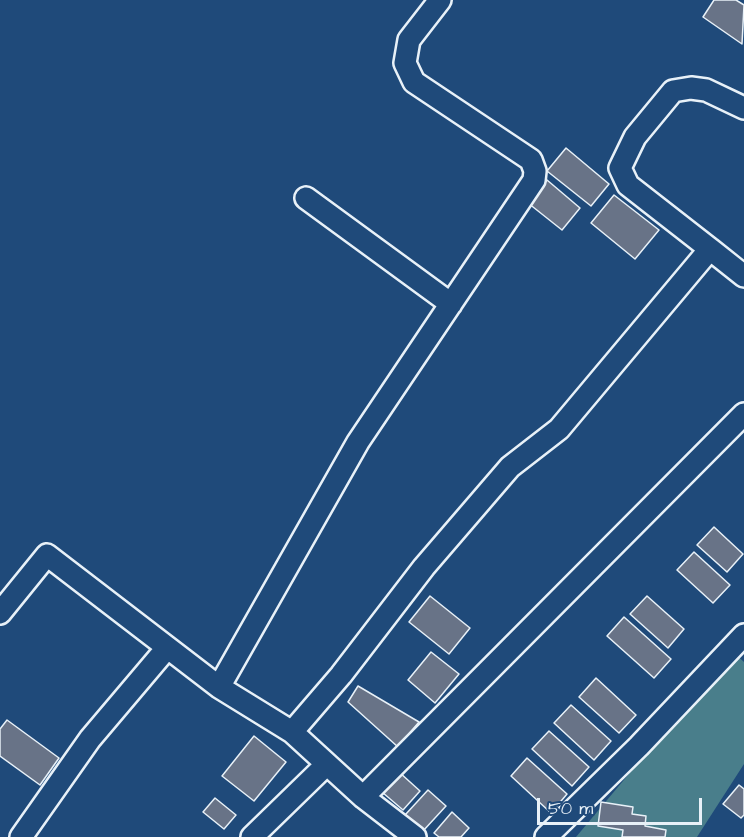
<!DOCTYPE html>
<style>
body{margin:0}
#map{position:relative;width:744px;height:837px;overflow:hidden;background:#1f4a7a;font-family:"Architects Daughter",sans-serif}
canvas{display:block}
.scale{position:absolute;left:537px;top:798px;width:165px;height:27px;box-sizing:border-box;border:3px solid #e8f1f8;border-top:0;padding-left:8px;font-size:18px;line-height:21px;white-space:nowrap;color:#e8f1f8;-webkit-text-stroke:4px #1f4a7a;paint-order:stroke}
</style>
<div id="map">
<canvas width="744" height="837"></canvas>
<div class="scale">50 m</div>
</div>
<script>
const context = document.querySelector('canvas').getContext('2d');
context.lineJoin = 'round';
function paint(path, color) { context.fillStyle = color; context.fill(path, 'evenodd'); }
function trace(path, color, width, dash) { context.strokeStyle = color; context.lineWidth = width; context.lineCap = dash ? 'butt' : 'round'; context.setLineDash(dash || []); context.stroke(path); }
paint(new Path2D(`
 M 732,651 L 744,662 L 744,764 L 697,837 L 576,837 Z`), '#497e8b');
const building = new Path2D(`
 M 714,0 L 736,0 L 744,5 L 742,44 L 703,17 Z
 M 566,148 L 609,184 L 591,206 L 547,171 Z
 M 547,180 L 580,208 L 562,230 L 528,203 Z
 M 614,195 L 659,230 L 635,259 L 591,223 Z
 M 714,527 L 743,554 L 727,572 L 697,545 Z
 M 694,552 L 730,585 L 713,603 L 677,570 Z
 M 430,596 L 470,628 L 449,654 L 409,622 Z
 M 647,596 L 684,629 L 668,648 L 630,614 Z
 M 624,617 L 671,659 L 654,678 L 607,636 Z
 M 431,652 L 459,674 L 435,703 L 408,680 Z
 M 596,678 L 636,715 L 619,733 L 579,697 Z
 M 358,686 L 419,722 L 398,747 L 348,702 Z
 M 571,705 L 611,741 L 594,760 L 554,723 Z
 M 7,720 L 59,758 L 40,785 L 0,756 L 0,729 Z
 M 549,731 L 589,767 L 572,786 L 532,749 Z
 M 254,736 L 286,762 L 254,801 L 222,776 Z
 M 527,758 L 567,794 L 551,813 L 511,776 Z
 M 399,772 L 420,791 L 403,810 L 382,792 Z
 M 739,785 L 744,789 L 744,815 L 741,818 L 723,804 Z
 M 428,790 L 446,806 L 423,831 L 405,815 Z
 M 215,798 L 236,815 L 224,829 L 203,812 Z
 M 601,802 L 633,807 L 632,814 L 646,816 L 645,826 L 666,830 L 665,837 L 622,837 L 623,830 L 598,826 Z
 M 452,812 L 469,828 L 461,837 L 439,837 L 434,833 Z`);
paint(building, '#687387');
trace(building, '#e8f1f8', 1.5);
const minor = new Path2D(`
 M 306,198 L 451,304
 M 710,249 L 628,185 L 620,168 L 635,137 L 673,91 L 691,88 L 706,90 L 744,108
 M 0,613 L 47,555 L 219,687 L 292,732 L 363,797 L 415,837
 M 219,687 L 358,442 L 534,180 L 535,171 L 531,160 L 414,82 L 405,63 L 409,40 L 440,0
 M 292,732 L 341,675 L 424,567 L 510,467 L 559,429 L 710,249 L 744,276
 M 363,797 L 744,414
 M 21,837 L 90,739 L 167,648
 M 252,837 L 327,764
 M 546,837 L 639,746 L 744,635`);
trace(minor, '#e8f1f8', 26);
trace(minor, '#1f4a7a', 21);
</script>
